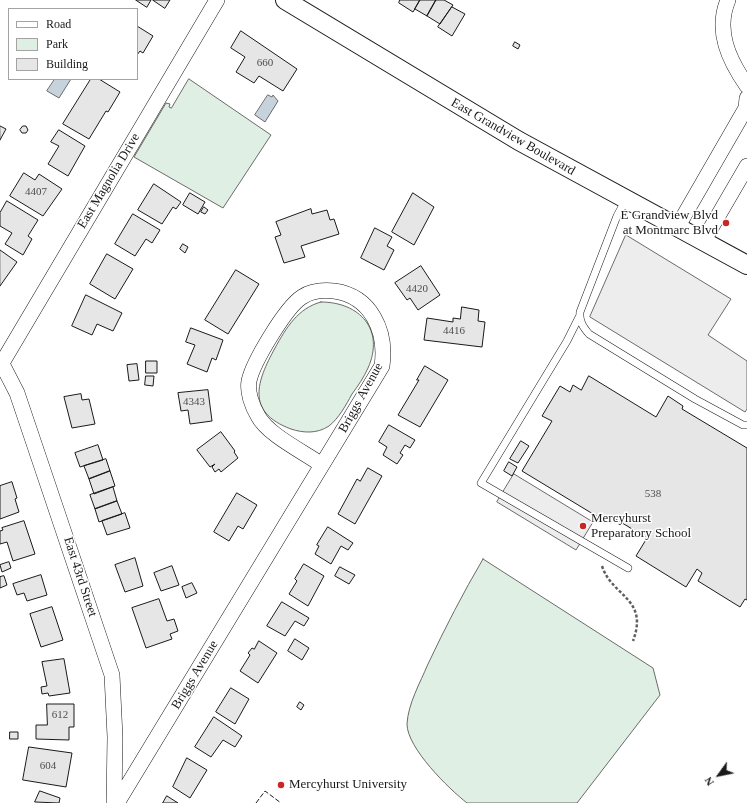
<!DOCTYPE html>
<style>
body{margin:0}
#map{position:relative;width:747px;height:803px;overflow:hidden;background:#fff;font-family:Georgia,serif}
canvas{display:block}
.legend{position:absolute;left:8px;top:8px;width:130px;height:72px;box-sizing:border-box;background:#fff;border:1px solid #a3a3a3;margin:0;padding:5px 7px;list-style:none;font-size:12px;color:#1a1a1a}
.legend li{display:flex;align-items:center;gap:8px;height:20px}
.legend b{width:20px;border:1px solid #a3a3a3}
.north{position:absolute;left:699px;top:755px;width:40px;height:40px;-webkit-text-stroke:3px #fff;paint-order:stroke;rotate:237deg;font-size:11px;font-weight:700;line-height:16px;text-align:center;color:#1a1a1a}
.north::after{content:'';display:block;margin:auto;width:14px;height:18px;background:#1a1a1a;clip-path:polygon(50% 0,100% 100%,50% 72%,0 100%)}
</style>
<div id="map">
<canvas width="747" height="803"></canvas>
<ul class="legend">
<li><b style="height:5px;background:#fff"></b>Road</li>
<li><b style="height:11px;background:#e0efe3"></b>Park</li>
<li><b style="height:11px;background:#e6e6e6"></b>Building</li>
</ul>
<div class="north">N</div>
</div>
<script>
const context = document.querySelector('canvas').getContext('2d');
context.lineJoin = 'round';
function paint(path, color) { context.fillStyle = color; context.fill(path, 'evenodd'); }
function trace(path, color, width, dash) { context.strokeStyle = color; context.lineWidth = width; context.lineCap = dash ? 'butt' : 'round'; context.setLineDash(dash || []); context.stroke(path); }
function label(font, color, halo, rows, align = 'center') {
  context.font = font + ' Georgia,serif'; context.lineWidth = 3; context.setLineDash([]); context.textBaseline = 'middle'; context.strokeStyle = halo; context.fillStyle = color; for (const [text, x, y, turn = 0] of rows) {
    context.save(); context.translate(x, y); context.rotate((+turn || 0) * Math.PI / 180); context.textAlign = isNaN(turn) ? turn : align; if (halo) context.strokeText(text, 0, 0); context.fillText(text, 0, 0); context.restore();
  }
}
const green = new Path2D(`
 M 189,79 L 271,135 L 223,208 L 134,157 L 166,103 L 170,104 L 169,107 L 171,108 Z
 M 321,302 C 360,302 385,330 368,368 C 364,377 358,386 352,394 C 346,405 339,418 329,426 C 317,434 303,433 291,429 C 245,412 257,381 275,348 C 286,328 298,308 321,302 Z
 M 483,559 L 653,668 L 660,695 L 577,803 L 467,803 C 449,789 407,748 407,724 C 408,704 420,683 428,664 C 445,628 463,593 483,559 Z`);
paint(green, '#e0efe3');
trace(green, '#6a6a6a', 1);
const parking = new Path2D(`
 M 626,235 L 731,299 L 708,335 L 747,361 L 747,409 L 745,412 L 590,317 Z
 M 514,474 L 593,522 L 576,550 L 497,502 Z`);
paint(parking, '#ededed');
trace(parking, '#6a6a6a', 1);
const water = new Path2D(`
 M 55,79 L 71,79 L 59,98 L 47,91 Z
 M 268,95 L 272,97 L 273,95 L 278,101 L 265,122 L 255,115 Z`);
paint(water, '#c6d2dc');
trace(water, '#6a6a6a', 1);
const building = new Path2D(`
 M 136,0 L 151,0 L 147,7 Z
 M 153,0 L 170,0 L 165,8 Z
 M 400,0 L 420,0 L 413,12 L 399,3 Z
 M 420,0 L 436,0 L 427,16 L 415,9 Z
 M 436,0 L 444,0 L 453,5 L 440,24 L 427,16 Z
 M 452,7 L 465,14 L 452,36 L 438,27 Z
 M 137,26 L 153,36 L 143,53 L 140,51 L 137,55 Z
 M 241,31 L 297,69 L 283,91 L 259,76 L 254,83 L 236,72 L 245,57 L 231,48 Z
 M 515,42 L 520,45 L 518,49 L 513,46 Z
 M 91,79 L 99,79 L 120,92 L 108,112 L 106,111 L 89,139 L 63,124 Z
 M 0,126 L 6,129 L 0,140 Z
 M 23,126 L 26,126 L 28,130 L 26,133 L 22,133 L 20,130 Z
 M 59,130 L 85,146 L 68,176 L 48,164 L 59,146 L 51,142 Z
 M 24,173 L 35,180 L 39,174 L 62,189 L 43,216 L 10,196 Z
 M 154,184 L 181,202 L 176,209 L 173,207 L 162,224 L 138,210 Z
 M 190,193 L 205,202 L 198,214 L 183,205 Z
 M 413,193 L 434,207 L 414,245 L 392,232 Z
 M 7,201 L 38,220 L 28,236 L 32,239 L 23,255 L 5,244 L 12,233 L 0,226 L 0,213 Z
 M 204,207 L 208,210 L 205,214 L 201,212 Z
 M 311,209 L 312,214 L 327,210 L 330,220 L 334,219 L 339,234 L 301,246 L 305,257 L 284,263 L 275,237 L 281,235 L 276,222 Z
 M 133,214 L 160,230 L 152,243 L 146,239 L 135,256 L 115,244 Z
 M 375,228 L 392,237 L 387,246 L 394,250 L 384,270 L 361,258 Z
 M 183,244 L 188,247 L 185,253 L 180,249 Z
 M 0,250 L 17,262 L 0,286 Z
 M 107,254 L 133,269 L 115,299 L 90,284 Z
 M 421,266 L 440,295 L 418,310 L 410,298 L 407,300 L 395,283 Z
 M 236,270 L 259,284 L 228,334 L 205,320 Z
 M 86,295 L 122,313 L 113,331 L 97,324 L 92,335 L 72,326 Z
 M 462,307 L 479,310 L 478,321 L 485,322 L 482,347 L 424,340 L 427,318 L 453,322 L 453,318 L 460,319 Z
 M 191,328 L 223,340 L 216,360 L 212,358 L 207,372 L 187,364 L 195,345 L 186,342 Z
 M 146,361 L 157,361 L 157,373 L 146,373 Z
 M 137,364 L 139,380 L 129,381 L 127,365 Z
 M 425,366 L 448,380 L 420,427 L 398,415 L 419,380 L 417,380 Z
 M 146,376 L 154,376 L 153,386 L 145,385 Z
 M 589,376 L 656,417 L 668,396 L 683,406 L 682,409 L 747,448 L 747,600 L 745,599 L 740,607 L 698,581 L 702,573 L 697,569 L 686,587 L 636,556 L 647,538 L 614,518 L 611,523 L 598,517 L 522,471 L 552,421 L 542,416 L 560,386 L 570,392 L 573,385 L 581,390 Z
 M 208,390 L 212,421 L 190,424 L 188,410 L 181,411 L 178,393 Z
 M 81,394 L 82,400 L 89,399 L 95,424 L 72,428 L 64,397 Z
 M 389,425 L 415,440 L 410,448 L 405,445 L 400,453 L 403,455 L 397,464 L 383,455 L 387,447 L 379,442 Z
 M 221,432 L 235,451 L 234,452 L 238,458 L 221,472 L 219,469 L 215,472 L 212,467 L 215,464 L 210,467 L 197,450 Z
 M 521,441 L 529,446 L 518,463 L 510,459 Z
 M 98,445 L 103,460 L 80,467 L 75,453 Z
 M 106,459 L 110,471 L 89,479 L 84,466 Z
 M 509,462 L 517,467 L 512,476 L 504,471 Z
 M 368,468 L 382,476 L 355,524 L 338,514 L 357,479 L 360,481 Z
 M 110,471 L 115,486 L 94,494 L 89,479 Z
 M 12,482 L 17,498 L 15,499 L 19,512 L 0,519 L 0,486 Z
 M 113,487 L 117,501 L 95,509 L 90,495 Z
 M 237,493 L 257,505 L 243,529 L 238,526 L 229,541 L 214,532 Z
 M 117,501 L 122,514 L 99,522 L 95,509 Z
 M 125,513 L 130,528 L 107,535 L 102,521 Z
 M 24,521 L 35,554 L 13,561 L 7,542 L 0,544 L 0,531 L 3,530 L 2,528 Z
 M 328,527 L 353,543 L 348,550 L 341,546 L 331,564 L 315,554 L 319,546 L 317,545 Z
 M 135,558 L 143,586 L 125,592 L 115,565 Z
 M 9,562 L 11,568 L 2,572 L 0,565 Z
 M 304,564 L 324,576 L 308,606 L 289,594 L 297,581 L 295,579 Z
 M 172,566 L 179,585 L 161,591 L 154,573 Z
 M 340,567 L 355,575 L 349,584 L 335,576 Z
 M 41,575 L 47,595 L 27,601 L 24,593 L 17,595 L 13,584 Z
 M 4,576 L 7,585 L 0,588 L 0,577 Z
 M 192,583 L 197,593 L 186,598 L 182,587 Z
 M 159,599 L 167,621 L 174,619 L 178,631 L 170,634 L 172,639 L 146,648 L 132,608 Z
 M 282,602 L 309,618 L 304,626 L 295,621 L 285,636 L 267,626 Z
 M 52,607 L 63,640 L 41,647 L 30,614 Z
 M 295,639 L 309,648 L 302,660 L 288,651 Z
 M 259,641 L 277,653 L 258,683 L 240,671 L 250,655 L 248,653 L 252,648 L 254,649 Z
 M 64,659 L 70,693 L 49,696 L 48,693 L 42,694 L 41,687 L 47,686 L 42,662 Z
 M 231,688 L 249,699 L 235,724 L 216,712 Z
 M 300,702 L 304,705 L 301,710 L 297,707 Z
 M 47,704 L 74,704 L 74,727 L 69,727 L 69,740 L 36,739 L 36,725 L 47,725 Z
 M 214,717 L 242,736 L 235,747 L 223,740 L 211,757 L 195,747 Z
 M 10,732 L 18,732 L 18,739 L 10,739 Z
 M 29,747 L 72,753 L 66,787 L 23,780 Z
 M 187,758 L 207,770 L 190,798 L 173,787 Z
 M 40,791 L 60,798 L 59,803 L 35,802 Z
 M 167,796 L 178,803 L 163,803 Z`);
paint(building, '#e6e6e6');
trace(building, '#1a1a1a', 1);
const service = new Path2D(`
 M 626,199 L 617,216 L 580,312 C 579,321 583,327 589,334 L 695,399 L 743,425 L 747,425
 M 579,317 L 567,341 L 481,483 L 628,568`);
const minor = new Path2D(`
 M 728,0 C 715,31 729,60 747,86
 M 678,226 L 746,108 L 747,98
 M 704,240 L 747,166
 M 0,360 L 17,393 L 112,675 L 115,737 L 114,803
 M 2,363 L 217,0
 M 117,803 L 382,366 C 387,331 371,296 334,291 C 324,290 311,291 302,297 C 286,307 253,362 249,381 C 247,392 252,406 258,416 C 268,435 304,452 322,465`);
const tertiary = new Path2D(`
 M 285,0 L 519,141 L 747,265`);
trace(service, '#1a1a1a', 8);
trace(minor, '#1a1a1a', 16);
trace(tertiary, '#1a1a1a', 20);
trace(new Path2D(`
 M 602,566 C 612,597 649,598 633,641`), '#5f5f5f', 2.5, [3, 2]);
trace(service, '#fff', 7);
trace(minor, '#fff', 15);
trace(tertiary, '#fff', 18);
trace(new Path2D(`
 M 256,803 L 265,791 L 281,803`), '#1a1a1a', 1, [5, 2]);
for (const [x, y, r, color] of [
 [726,223,4,"#c62828"],
 [583,526,4,"#c62828"],
 [281,785,4,"#c62828"]
]) { const dot = new Path2D(); dot.arc(x, y, r, 0, 2 * Math.PI); context.fillStyle = color; context.fill(dot); trace(dot, '#fff', 1.5); }
label('11px', '#4d4d4d', null, [
 ["660",265,63],
 ["4407",36,192],
 ["4420",417,289],
 ["4416",454,331],
 ["4343",194,402],
 ["538",653,494],
 ["612",60,715],
 ["604",48,766]
]);
label('13px', '#1a1a1a', '#fff', [
 ["East Grandview Boulevard",513,137,30],
 ["East Magnolia Drive",109,181,-59],
 ["Briggs Avenue",361,398,-61],
 ["East 43rd Street",80,577,72],
 ["Briggs Avenue",195,675,-59]
]);
label('13px', '#1a1a1a', '#fff', [
 ["E Grandview Blvd",718,216,"right"],
 ["at Montmarc Blvd",718,231,"right"],
 ["Mercyhurst",591,519],
 ["Preparatory School",591,534],
 ["Mercyhurst University",289,785]
], 'left');
</script>
